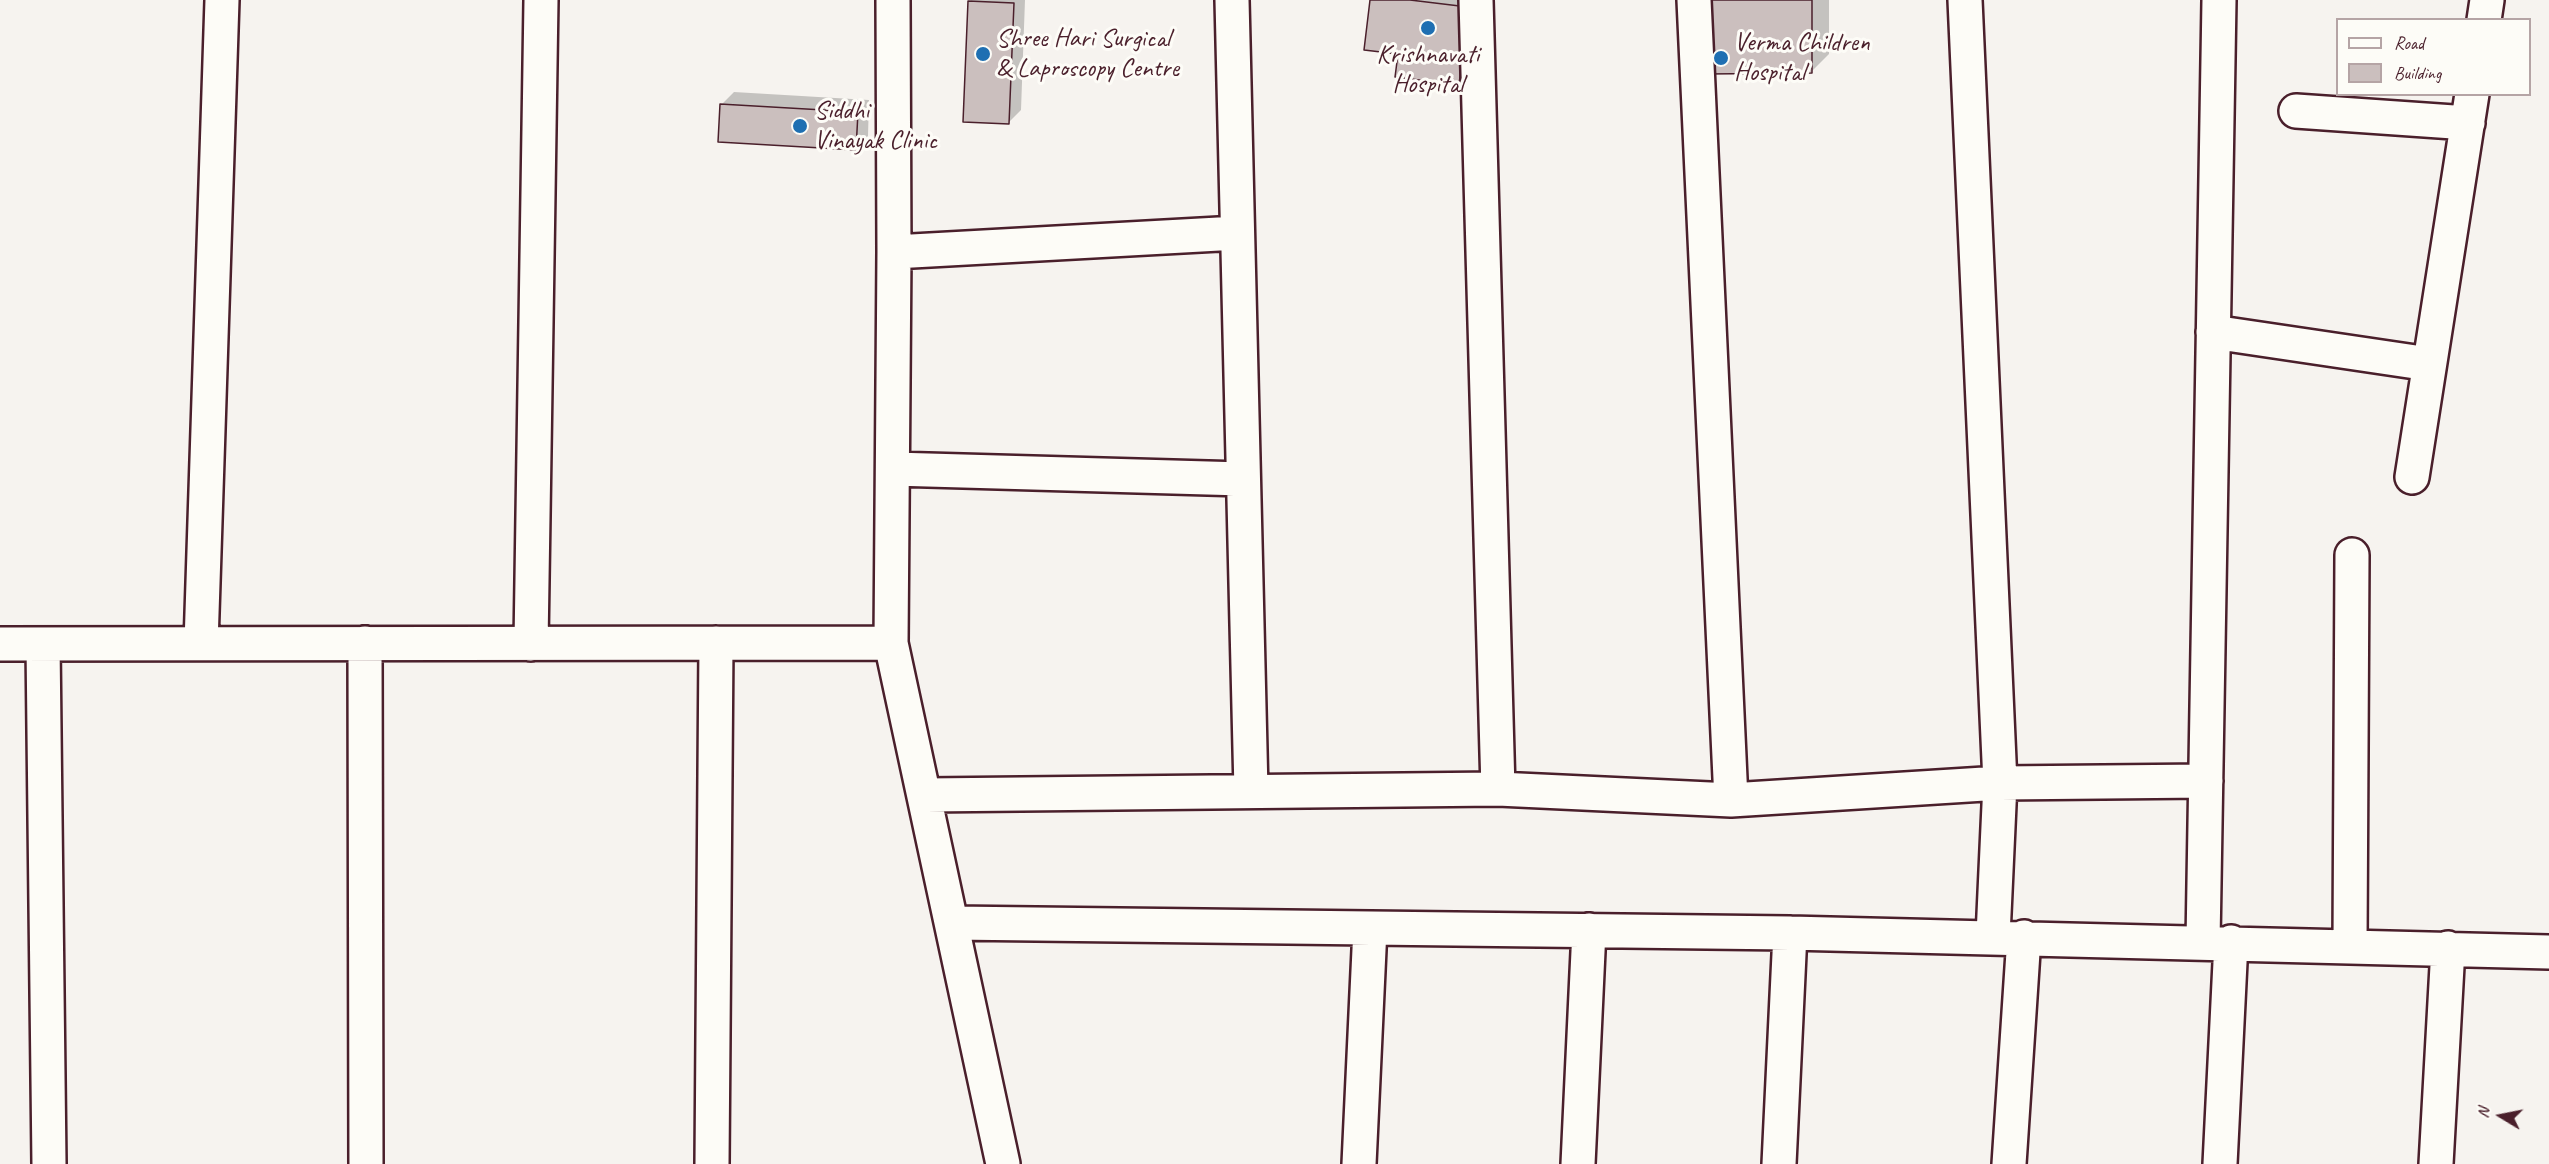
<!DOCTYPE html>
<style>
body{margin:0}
#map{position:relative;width:2549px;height:1164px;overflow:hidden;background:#f6f3ef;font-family:Caveat,sans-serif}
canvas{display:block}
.legend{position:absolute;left:2336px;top:18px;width:195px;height:78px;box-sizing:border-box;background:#fdfcf7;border:2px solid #b5a4a5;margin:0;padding:8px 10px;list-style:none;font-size:18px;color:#4a1f2b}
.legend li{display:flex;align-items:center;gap:12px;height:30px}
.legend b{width:30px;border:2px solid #b5a4a5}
.north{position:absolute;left:2471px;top:1086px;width:60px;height:60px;-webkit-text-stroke:4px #fdfcf7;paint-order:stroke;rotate:280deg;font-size:16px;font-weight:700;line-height:24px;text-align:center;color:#4a1f2b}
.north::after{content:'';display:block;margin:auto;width:21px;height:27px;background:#4a1f2b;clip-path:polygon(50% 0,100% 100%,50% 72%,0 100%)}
</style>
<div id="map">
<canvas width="2549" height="1164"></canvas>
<ul class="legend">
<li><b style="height:8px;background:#fdfcf7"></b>Road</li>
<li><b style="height:16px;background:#cbbfbe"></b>Building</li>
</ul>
<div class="north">N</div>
</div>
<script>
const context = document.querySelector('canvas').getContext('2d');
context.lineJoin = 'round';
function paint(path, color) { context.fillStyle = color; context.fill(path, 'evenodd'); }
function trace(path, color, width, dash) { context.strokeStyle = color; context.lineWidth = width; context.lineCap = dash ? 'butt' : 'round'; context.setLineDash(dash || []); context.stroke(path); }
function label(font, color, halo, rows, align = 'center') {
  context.font = font + ' Caveat,sans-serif'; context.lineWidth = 6; context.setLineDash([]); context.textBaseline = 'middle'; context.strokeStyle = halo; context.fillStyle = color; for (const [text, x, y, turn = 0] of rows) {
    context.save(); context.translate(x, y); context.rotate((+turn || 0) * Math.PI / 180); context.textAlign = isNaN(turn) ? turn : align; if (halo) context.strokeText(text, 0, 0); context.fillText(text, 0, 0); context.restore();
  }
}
paint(new Path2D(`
 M 971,0 L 1025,0 L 1021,110 L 1009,122 L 969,2 Z
 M 1371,0 L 1479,0 L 1471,71 L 1459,83 L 1400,52 Z
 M 1708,0 L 1829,0 L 1829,54 L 1811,72 Z
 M 734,92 L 869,100 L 868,136 L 855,148 L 722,104 Z`), '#0003');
const building = new Path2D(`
 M 1370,0 L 1410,0 L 1468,7 L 1459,85 L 1395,77 L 1398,54 L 1364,50 Z
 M 1707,0 L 1812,0 L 1812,73 L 1706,74 Z
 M 968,1 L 1014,3 L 1009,124 L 963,122 Z
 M 720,104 L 858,112 L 856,150 L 718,142 Z`);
paint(building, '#cbbfbe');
trace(building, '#4a1f2b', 1.5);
const minor = new Path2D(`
 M 1232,0 L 1251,791
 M 1476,0 L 1498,789
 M 1694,0 L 1731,800
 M 1965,0 L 2000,783 L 1993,936
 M 2484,20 L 2487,0
 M 2296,111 L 2468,123
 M 894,252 L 1237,233
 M 2213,332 L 2429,364
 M 893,469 L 1243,479
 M 2412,477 L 2472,94
 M 365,643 L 366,1164
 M 891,643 L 1003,1164
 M 0,644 L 891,643 L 894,252 L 893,0
 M 43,644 L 49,1164
 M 201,644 L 222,0
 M 531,644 L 541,0
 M 926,795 L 1498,789 L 1731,800 L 2000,783 L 2206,781
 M 952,923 L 1790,933 L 2549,952
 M 2203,942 L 2219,0
 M 2350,945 L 2352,555
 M 712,1164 L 716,643
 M 1359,1164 L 1370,928
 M 1578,1164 L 1589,930
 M 1779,1164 L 1790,933
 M 2009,1164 L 2024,937
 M 2220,1164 L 2231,942
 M 2436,1164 L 2448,948`);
trace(minor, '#4a1f2b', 38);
trace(minor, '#fdfcf7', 33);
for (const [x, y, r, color] of [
 [1428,28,8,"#1f6fb2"],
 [983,54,8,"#1f6fb2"],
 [1721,58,8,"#1f6fb2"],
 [800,126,8,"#1f6fb2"]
]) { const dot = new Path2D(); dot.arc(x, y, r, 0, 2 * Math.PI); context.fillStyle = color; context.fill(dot); trace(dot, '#fdfcf7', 2); }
label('26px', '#4a1f2b', '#fdfcf7', [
 ["Shree Hari Surgical",996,39],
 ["& Laproscopy Centre",996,69],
 ["Verma Children",1734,43],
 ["Hospital",1734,73],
 ["Krishnavati",1428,55,"center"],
 ["Hospital",1428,85,"center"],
 ["Siddhi",814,111],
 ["Vinayak Clinic",814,141]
], 'left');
</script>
